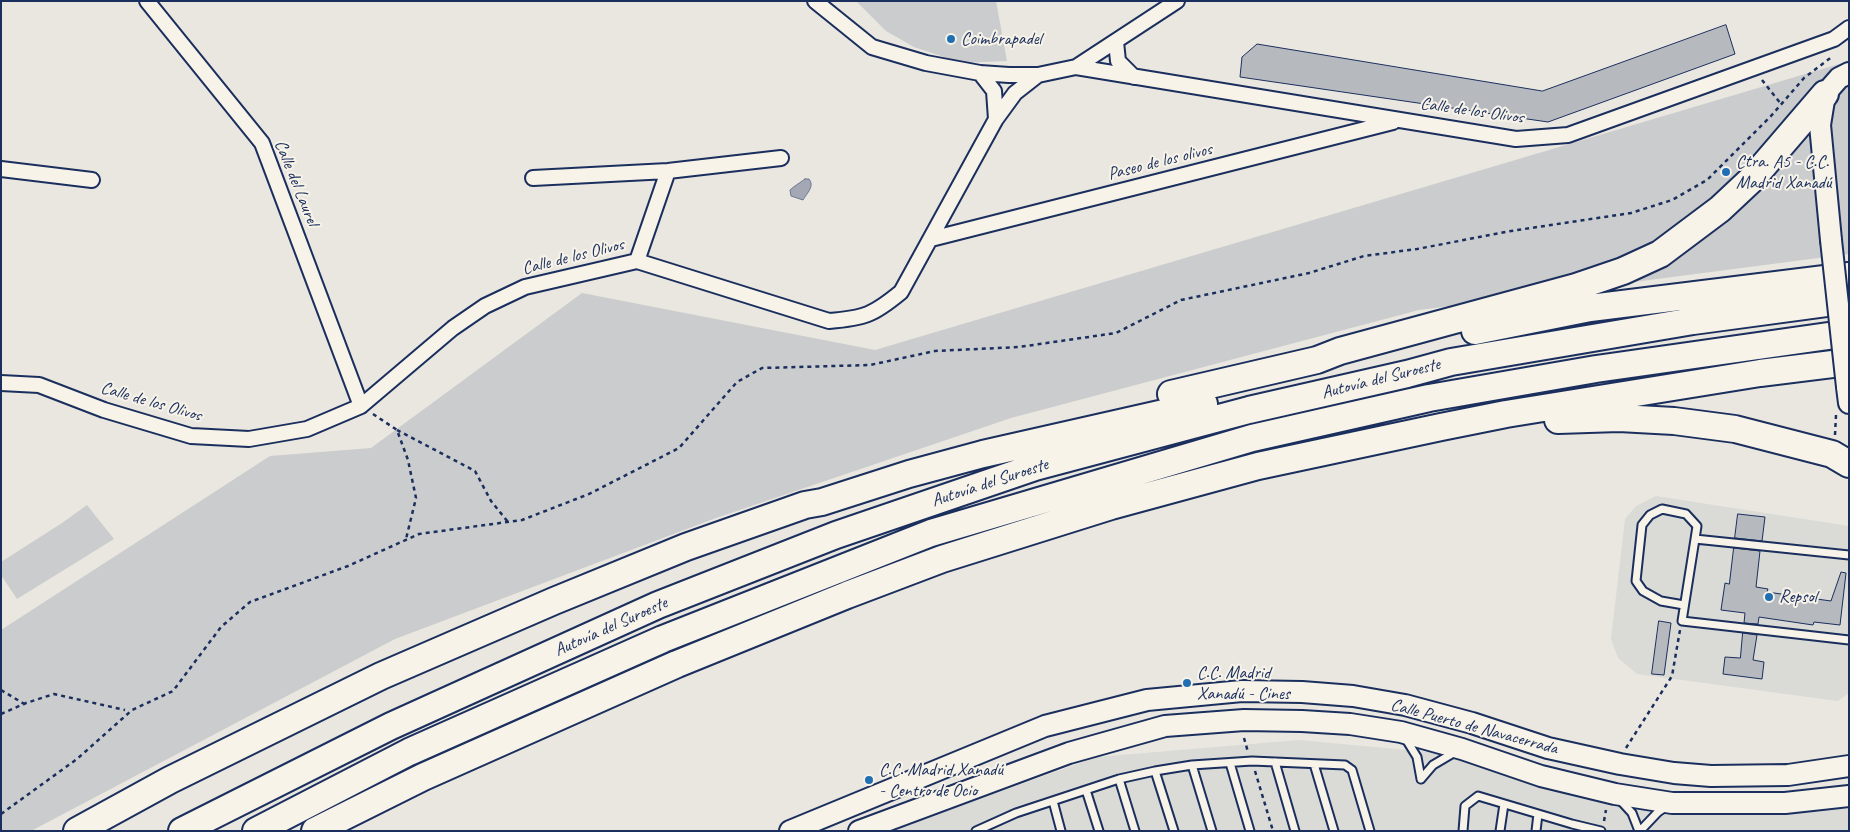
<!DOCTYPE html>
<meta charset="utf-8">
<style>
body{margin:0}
#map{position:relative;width:1850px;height:832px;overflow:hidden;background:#eae7e0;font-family:Caveat,sans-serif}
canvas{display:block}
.frame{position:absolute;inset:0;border:2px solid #1b2f5e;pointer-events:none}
</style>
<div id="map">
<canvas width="1850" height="832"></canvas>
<div class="frame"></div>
</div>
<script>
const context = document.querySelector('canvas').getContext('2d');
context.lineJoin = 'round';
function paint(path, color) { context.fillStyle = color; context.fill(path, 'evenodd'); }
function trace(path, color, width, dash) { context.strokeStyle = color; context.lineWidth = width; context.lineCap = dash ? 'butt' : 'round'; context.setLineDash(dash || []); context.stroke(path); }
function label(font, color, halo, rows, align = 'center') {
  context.font = font + ' Caveat,sans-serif'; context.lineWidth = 4; context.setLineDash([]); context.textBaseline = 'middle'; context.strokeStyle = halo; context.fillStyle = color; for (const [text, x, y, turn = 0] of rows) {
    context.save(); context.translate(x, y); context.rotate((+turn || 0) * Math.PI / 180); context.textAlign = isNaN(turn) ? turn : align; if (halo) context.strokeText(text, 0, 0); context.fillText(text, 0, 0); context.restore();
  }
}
paint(new Path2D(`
 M 1656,496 L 1849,526 L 1849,693 L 1838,701 L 1637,674 L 1618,658 L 1611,639 L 1625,519 L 1636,506 Z
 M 1299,740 L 1460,755 L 1694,808 L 1849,809 L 1849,831 L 890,831 L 1097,757 Z`), '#dadad6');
paint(new Path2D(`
 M 856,1 L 996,1 L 1007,61 L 962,63 L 914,47 L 886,31 Z
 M 1849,61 L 1849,254 L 1419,310 L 1011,418 L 716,518 L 395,639 L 31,831 L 1,831 L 1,630 L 270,456 L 371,448 L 582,293 L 875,350 Z
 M 87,505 L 114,539 L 17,599 L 1,575 L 1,562 L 62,523 Z`), '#cbcccd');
const water = new Path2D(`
 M 805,179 L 809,179 C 815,186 807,193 803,200 L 791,196 L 790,190 C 793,187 801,182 805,179 Z`);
paint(water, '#a3a8b4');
trace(water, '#6d7892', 1);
const building = new Path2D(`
 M 1726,25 L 1735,54 L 1548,122 L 1240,77 L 1242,57 L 1257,44 L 1542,91 Z
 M 1738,514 L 1765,517 L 1762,541 L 1735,538 Z
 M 1734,548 L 1760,551 L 1756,587 L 1768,589 L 1767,592 L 1831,601 L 1841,572 L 1846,573 L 1840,625 L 1814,622 L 1813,625 L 1759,617 L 1758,624 L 1744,623 L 1745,613 L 1721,610 L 1725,583 L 1729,584 Z
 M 1659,621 L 1671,623 L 1664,675 L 1652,674 Z
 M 1743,633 L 1757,635 L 1753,660 L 1764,662 L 1762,679 L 1723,674 L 1725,657 L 1740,658 Z`);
paint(building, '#b6babf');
trace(building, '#1b2f5e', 1);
const lane = new Path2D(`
 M 1849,555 L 1695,539 L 1682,621 L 1849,640
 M 1684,605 L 1661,601 L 1643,591 L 1636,581 L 1642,525 L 1650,515 L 1662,509 L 1686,514 L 1697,526 L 1695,539
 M 1404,736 L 1417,757 L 1421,779
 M 1275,762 L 1295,831
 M 1230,763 L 1250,831
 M 1314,764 L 1334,831
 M 1192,765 L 1212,831
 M 1155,771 L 1174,831
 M 1119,779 L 1135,831
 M 1421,779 L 1433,765 L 1455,752
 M 1086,790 L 1099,831
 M 1620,800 L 1632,813 L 1639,831
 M 1053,801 L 1061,831
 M 976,831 L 1016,813 L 1119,779 L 1155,771 L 1192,765 L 1252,761 L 1345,765 L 1352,770 L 1370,831
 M 1463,831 L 1465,806 L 1478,796 L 1572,824 L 1601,831
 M 1500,831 L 1504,804
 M 1536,831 L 1538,814
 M 1640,831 L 1658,812 L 1667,806`);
const street = new Path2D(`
 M 147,1 L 262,143 L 361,406
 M 815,1 L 872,47 L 926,63 L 980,73 L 994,91 L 996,119
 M 1116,42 L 1118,61 L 1134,77
 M 1076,67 L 1516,139 L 1568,135 L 1834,39 L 1849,28
 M 980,73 L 1009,75 L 1038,75
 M 1,169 L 92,180
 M 533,178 L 668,171 L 781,158
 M 931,239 L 1393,122
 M 637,261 L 668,171
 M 1,383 L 39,385 L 104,410 L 191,436 L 249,439 L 307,429 L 361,406 L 453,328 L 485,306 L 525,287 L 637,261 L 829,321 C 865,318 873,315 901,292 L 996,119 L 1015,93 L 1038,75 L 1076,67 L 1177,1`);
const secondary = new Path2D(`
 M 1831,240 L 1820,125 L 1825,94 L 1839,78 L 1849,73
 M 1847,387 L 1849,403
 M 790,831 L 1045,726 L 1147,700 L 1242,691 L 1302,692 L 1353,696 L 1405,705 L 1472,723 L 1548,748 L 1620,764 L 1674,773 L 1711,776 L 1788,775 L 1849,766
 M 859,831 L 1069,753 L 1165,726 L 1244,720 L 1302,721 L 1350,724 L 1401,732 L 1462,749 L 1541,776 L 1615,794 L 1672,803 L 1785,803 L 1849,796`);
const highway = new Path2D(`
 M 1475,331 L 1590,308 L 1849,276
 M 1171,394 L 1317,360 L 1340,351 L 1576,287 L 1623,271 L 1660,254 L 1720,209 L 1752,179 L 1825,94
 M 1558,420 L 1619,418 L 1674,421 L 1735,429 L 1832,454 L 1849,464
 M 77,831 L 170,780 L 381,676 L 554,601 L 686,547 L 805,505 L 822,502 L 909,474 L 983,454 L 1204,404
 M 182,831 L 391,726 L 658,605 L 836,535 L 1035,467 L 1249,410 L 1407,374 L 1451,362 L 1693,321 L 1849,300
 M 256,831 L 409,752 L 663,639 L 931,533 L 1252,438 L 1429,398 L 1596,369 L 1849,333
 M 315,831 L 423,777 L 677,664 L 847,595 L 942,559 L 1111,506 L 1258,466 L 1441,427 L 1506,414 L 1760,373 L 1849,362`);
trace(lane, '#1b2f5e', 11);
trace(street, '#1b2f5e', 18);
trace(secondary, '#1b2f5e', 24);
trace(highway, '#1b2f5e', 30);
trace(new Path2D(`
 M 1762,80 L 1781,104
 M 373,414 L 397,430 L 408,460 L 416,498 L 406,539
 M 397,430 L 475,471 L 491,501 L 508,522
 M 1835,435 L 1836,415
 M 1,690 L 26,705
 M 1,714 L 26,703 L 54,694 L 125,710
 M 1244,738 L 1248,752
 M 1626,748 L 1672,676 L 1680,630
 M 1255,771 L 1273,831
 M 1,814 L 77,759 L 132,710 L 173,691 L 221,627 L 250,602 L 348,566 L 419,534 L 522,520 L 589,494 L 679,448 L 737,382 L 762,368 L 870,365 L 935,351 L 1019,347 L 1116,333 L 1181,300 L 1309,273 L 1364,256 L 1417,249 L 1511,231 L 1631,213 L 1672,200 L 1707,180 L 1771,116 L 1804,78 L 1833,56
 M 1604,821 L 1606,810`), '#1b2f5e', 2.5, [4, 4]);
trace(lane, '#f7f3e8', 7);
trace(street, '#f7f3e8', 14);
trace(secondary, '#f7f3e8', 20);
trace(highway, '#f7f3e8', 26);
const secondaryBridge = new Path2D(`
 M 1831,240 L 1847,387`);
trace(secondaryBridge, '#1b2f5e', 24, []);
trace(secondaryBridge, '#f7f3e8', 20);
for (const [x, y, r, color] of [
 [951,39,5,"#1f6fb2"],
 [1726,172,5,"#1f6fb2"],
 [1769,597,5,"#1f6fb2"],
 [1187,683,5,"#1f6fb2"],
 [869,780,5,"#1f6fb2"]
]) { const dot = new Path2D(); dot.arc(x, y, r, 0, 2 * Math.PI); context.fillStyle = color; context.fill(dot); trace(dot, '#f7f3e8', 2); }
label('18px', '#1b2f5e', '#f7f3e8', [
 ["Coimbrapadel",961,39],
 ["Ctra. A5 - C.C.",1736,162],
 ["Madrid Xanadú",1736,183],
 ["Repsol",1779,597],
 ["C.C. Madrid",1197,673],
 ["Xanadú - Cines",1197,694],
 ["C.C. Madrid Xanadú",879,770],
 ["- Centro de Ocio",879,791]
], 'left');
label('18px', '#1b2f5e', '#f7f3e8', [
 ["Calle de los Olivos",1472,111,8],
 ["Paseo de los olivos",1160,162,-14],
 ["Calle del Laurel",296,183,68],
 ["Calle de los Olivos",573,257,-14],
 ["Autovía del Suroeste",1381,379,-14],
 ["Calle de los Olivos",151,402,16],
 ["Autovía del Suroeste",990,483,-18],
 ["Autovía del Suroeste",611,627,-24],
 ["Calle Puerto de Navacerrada",1474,727,15]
]);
</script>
